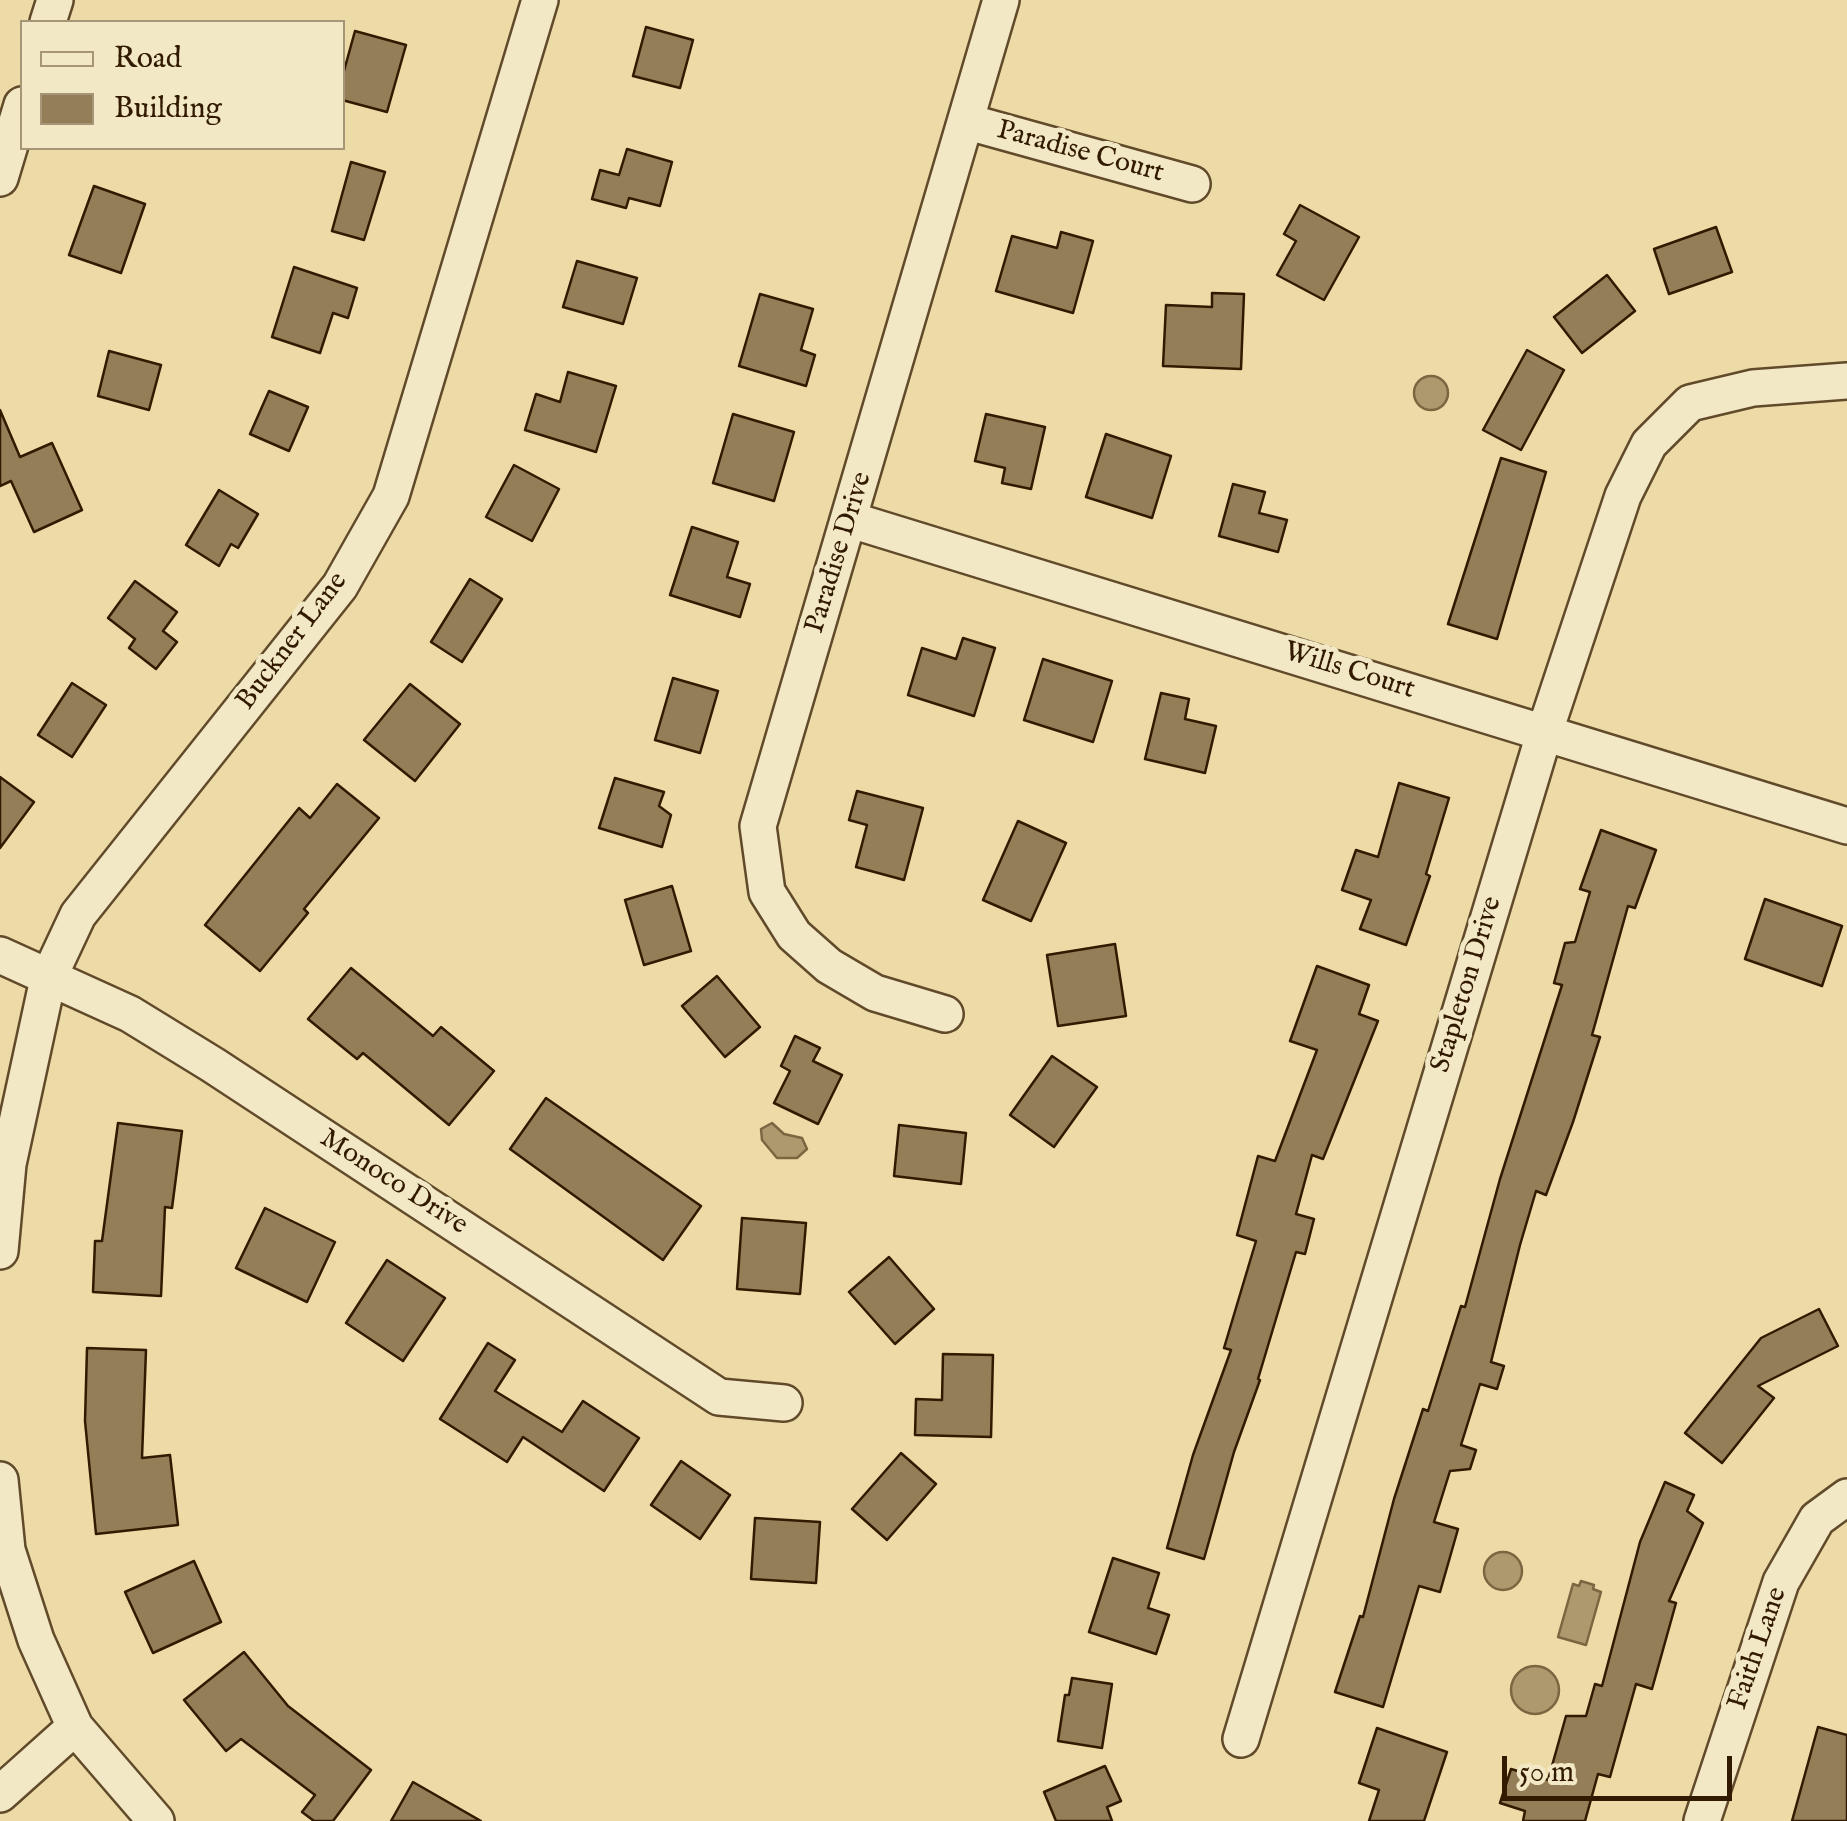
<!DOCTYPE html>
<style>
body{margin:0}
#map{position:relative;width:1847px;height:1821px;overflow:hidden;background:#eddba7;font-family:"IM FELL English",serif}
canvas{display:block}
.legend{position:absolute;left:20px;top:20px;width:325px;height:130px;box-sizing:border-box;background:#f3e8c6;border:2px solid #a69677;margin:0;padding:12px 18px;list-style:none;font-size:30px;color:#321a00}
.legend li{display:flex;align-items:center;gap:20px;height:50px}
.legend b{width:50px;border:2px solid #a69677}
.scale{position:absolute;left:1502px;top:1756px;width:230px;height:45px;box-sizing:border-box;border:5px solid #321a00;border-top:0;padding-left:12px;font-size:30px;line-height:35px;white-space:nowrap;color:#321a00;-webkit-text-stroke:8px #f3e8c6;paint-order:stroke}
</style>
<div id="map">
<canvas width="1847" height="1821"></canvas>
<ul class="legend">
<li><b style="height:12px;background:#f3e8c6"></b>Road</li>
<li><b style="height:28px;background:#937e57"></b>Building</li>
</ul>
<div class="scale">50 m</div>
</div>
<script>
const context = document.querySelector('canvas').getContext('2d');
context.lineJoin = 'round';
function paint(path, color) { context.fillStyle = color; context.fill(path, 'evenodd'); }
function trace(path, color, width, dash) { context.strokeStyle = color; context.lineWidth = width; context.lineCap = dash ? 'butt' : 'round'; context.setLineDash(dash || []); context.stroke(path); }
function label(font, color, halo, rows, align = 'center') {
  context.font = font + ' "IM FELL English",serif'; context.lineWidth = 10; context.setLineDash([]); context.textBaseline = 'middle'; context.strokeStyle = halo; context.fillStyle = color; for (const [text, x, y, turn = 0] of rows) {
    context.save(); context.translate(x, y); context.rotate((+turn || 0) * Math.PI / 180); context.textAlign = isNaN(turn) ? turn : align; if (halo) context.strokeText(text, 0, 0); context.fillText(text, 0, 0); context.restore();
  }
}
const water = new Path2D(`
 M1414 393a17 17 0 1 1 34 0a17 17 0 1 1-34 0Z
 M 772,1123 L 784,1134 L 802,1138 L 807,1149 L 797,1158 L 777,1158 L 762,1140 L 761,1129 Z
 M1484 1571a19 19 0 1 1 38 0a19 19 0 1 1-38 0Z
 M 1581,1581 L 1594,1585 L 1593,1589 L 1601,1592 L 1586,1645 L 1558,1637 L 1573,1584 L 1579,1586 Z
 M1511 1690a24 24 0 1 1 48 0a24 24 0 1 1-48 0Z`);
paint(water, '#ad996e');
trace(water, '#7c6642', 2.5);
const building = new Path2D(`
 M 646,27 L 693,40 L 680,88 L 633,76 Z
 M 355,31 L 406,45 L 387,112 L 342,100 L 342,78 Z
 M 627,149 L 672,162 L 660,206 L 629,198 L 626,208 L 592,199 L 600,170 L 619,175 Z
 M 351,162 L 385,172 L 364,240 L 332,231 Z
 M 94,186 L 145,204 L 121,273 L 69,255 Z
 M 1300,205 L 1359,237 L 1324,300 L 1277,275 L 1296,241 L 1284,234 Z
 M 1716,227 L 1732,272 L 1669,294 L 1654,249 Z
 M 1061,232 L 1093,241 L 1073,313 L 996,291 L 1012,236 L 1057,248 Z
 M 577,261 L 637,278 L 623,324 L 563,307 Z
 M 294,267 L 357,288 L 348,318 L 333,313 L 320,353 L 272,337 Z
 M 1607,275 L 1635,311 L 1582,353 L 1554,317 Z
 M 1212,293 L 1244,294 L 1241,369 L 1163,366 L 1166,305 L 1212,307 Z
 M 760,294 L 813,309 L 801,350 L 815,355 L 806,386 L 739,366 Z
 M 1527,350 L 1564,370 L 1521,450 L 1483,430 Z
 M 109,351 L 161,365 L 149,410 L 98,396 Z
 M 568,372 L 616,386 L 596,452 L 525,430 L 536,394 L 560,402 Z
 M 269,391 L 308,407 L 289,451 L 250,434 Z
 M 0,410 L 20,457 L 52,443 L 82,510 L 34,532 L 11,481 L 0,486 Z
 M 733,414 L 794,432 L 774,501 L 713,483 Z
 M 986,414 L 1045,427 L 1031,489 L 1002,483 L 1005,468 L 975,461 Z
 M 1106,434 L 1171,456 L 1152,518 L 1086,497 Z
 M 1501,458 L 1546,472 L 1497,639 L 1448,624 Z
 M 514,465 L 559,489 L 532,541 L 486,517 Z
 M 1233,484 L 1265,492 L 1259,513 L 1287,520 L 1278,552 L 1219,536 Z
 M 219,490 L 258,514 L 238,548 L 231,544 L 219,566 L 186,545 Z
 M 692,527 L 738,542 L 727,577 L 750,584 L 740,617 L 670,595 Z
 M 470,579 L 502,599 L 462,662 L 431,642 Z
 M 135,581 L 177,612 L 163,631 L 177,642 L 156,669 L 129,648 L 135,639 L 108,618 Z
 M 963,638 L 995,648 L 974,716 L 908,695 L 922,648 L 956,659 Z
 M 1043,659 L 1112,681 L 1093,742 L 1024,720 Z
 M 673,678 L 718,691 L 700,753 L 655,740 Z
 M 72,683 L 106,705 L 72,757 L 38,735 Z
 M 410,684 L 460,724 L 415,781 L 364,740 Z
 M 1161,693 L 1189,699 L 1185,719 L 1216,726 L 1205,773 L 1145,759 Z
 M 0,777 L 34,802 L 0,848 Z
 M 615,778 L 664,792 L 659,806 L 671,815 L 662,847 L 599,828 Z
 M 1399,783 L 1449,798 L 1426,874 L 1430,876 L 1406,945 L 1360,929 L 1371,900 L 1342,890 L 1356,850 L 1378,857 Z
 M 337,784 L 379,818 L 304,909 L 308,913 L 260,971 L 205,925 L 299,808 L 310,818 Z
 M 857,791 L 923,808 L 904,880 L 856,867 L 867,825 L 849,820 Z
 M 1018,821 L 1066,843 L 1031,921 L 983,900 Z
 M 1601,830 L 1656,850 L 1635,908 L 1628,906 L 1592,1035 L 1600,1037 L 1573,1122 L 1546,1195 L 1536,1191 L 1520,1245 L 1491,1362 L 1504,1366 L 1497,1389 L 1480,1384 L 1461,1445 L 1476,1450 L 1470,1469 L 1450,1471 L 1434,1522 L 1458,1529 L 1440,1592 L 1419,1586 L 1383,1707 L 1335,1692 L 1360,1616 L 1363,1617 L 1394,1499 L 1423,1409 L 1428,1411 L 1461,1306 L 1465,1307 L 1500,1179 L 1562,985 L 1554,983 L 1565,943 L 1575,942 L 1590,892 L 1580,889 Z
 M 672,886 L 691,951 L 644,965 L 625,900 Z
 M 1765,899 L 1842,926 L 1822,986 L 1745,959 Z
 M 1115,944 L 1126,1016 L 1058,1026 L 1047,955 Z
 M 1317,966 L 1369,985 L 1359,1014 L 1378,1021 L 1323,1159 L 1312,1155 L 1296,1214 L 1314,1219 L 1305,1254 L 1296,1252 L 1258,1379 L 1260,1380 L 1234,1452 L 1204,1559 L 1167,1548 L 1193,1455 L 1231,1350 L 1224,1348 L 1256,1241 L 1237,1235 L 1258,1156 L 1275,1161 L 1317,1050 L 1290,1041 Z
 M 351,968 L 433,1036 L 441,1027 L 494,1071 L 449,1125 L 363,1053 L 357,1059 L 308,1019 Z
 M 717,976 L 760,1027 L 725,1057 L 682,1006 Z
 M 795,1036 L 820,1048 L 813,1061 L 842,1075 L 818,1124 L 774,1103 L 790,1071 L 781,1066 Z
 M 1052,1056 L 1097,1087 L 1054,1147 L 1010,1115 Z
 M 546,1098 L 701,1206 L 663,1260 L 510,1149 Z
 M 118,1123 L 182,1131 L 172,1208 L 165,1207 L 161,1296 L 93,1292 L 95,1241 L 102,1241 Z
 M 899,1125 L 966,1133 L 961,1184 L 894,1176 Z
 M 265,1208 L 335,1242 L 307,1302 L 236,1268 Z
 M 742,1218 L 806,1223 L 800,1294 L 737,1289 Z
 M 889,1257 L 934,1309 L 895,1344 L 849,1292 Z
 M 387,1260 L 445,1298 L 403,1361 L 346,1323 Z
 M 1819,1309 L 1838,1346 L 1758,1386 L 1774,1398 L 1722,1463 L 1685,1433 L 1761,1338 Z
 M 488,1343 L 515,1360 L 495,1391 L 562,1432 L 583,1401 L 639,1438 L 604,1491 L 523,1437 L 507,1462 L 440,1419 Z
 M 87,1348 L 146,1350 L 142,1458 L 170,1455 L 178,1525 L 96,1534 L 85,1421 Z
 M 943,1354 L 993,1355 L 991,1437 L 915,1435 L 916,1399 L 942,1400 Z
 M 901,1453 L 936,1484 L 887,1540 L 852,1509 Z
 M 681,1461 L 730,1495 L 700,1539 L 651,1505 Z
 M 1665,1482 L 1694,1495 L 1687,1511 L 1703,1523 L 1669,1601 L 1676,1603 L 1652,1689 L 1636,1684 L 1610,1777 L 1598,1774 L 1585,1821 L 1523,1821 L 1525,1811 L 1500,1803 L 1511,1769 L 1548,1780 L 1566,1716 L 1586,1716 L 1595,1684 L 1602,1686 L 1640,1542 Z
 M 755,1518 L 820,1522 L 816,1583 L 751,1579 Z
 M 1113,1558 L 1159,1573 L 1148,1608 L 1169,1615 L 1156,1654 L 1089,1632 Z
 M 194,1561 L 221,1622 L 153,1653 L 125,1592 Z
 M 244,1652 L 288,1706 L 371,1770 L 333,1821 L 314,1821 L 302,1812 L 315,1795 L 241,1739 L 226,1751 L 184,1700 Z
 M 1072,1678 L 1112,1684 L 1102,1748 L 1058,1741 L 1065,1695 L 1069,1695 Z
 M 1818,1727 L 1847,1735 L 1847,1821 L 1792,1821 Z
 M 1377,1728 L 1447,1752 L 1424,1821 L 1369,1821 L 1379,1790 L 1359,1783 Z
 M 1105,1766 L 1121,1801 L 1107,1807 L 1112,1821 L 1056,1821 L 1044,1792 Z
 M 413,1782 L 481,1821 L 391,1821 Z`);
paint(building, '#937e57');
trace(building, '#321a00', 2.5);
const minor = new Path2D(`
 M 48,22 L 55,0
 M 968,122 L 1192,184
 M 0,178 L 22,105
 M 851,520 L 1847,826
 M 0,955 L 130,1014 L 213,1065 L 719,1397 L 784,1403
 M 945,1014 L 875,993 L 829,966 L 794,935 L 767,892 L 758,826 L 1001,0
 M 0,1251 L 8,1164 L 48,979 L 78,915 L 340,586 L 391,496 L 540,0
 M 0,1480 L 7,1550 L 36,1640 L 75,1727 L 156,1821
 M 1241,1739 L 1545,731 L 1623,496 L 1649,444 L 1690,403 L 1753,388 L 1847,381
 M 0,1794 L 75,1727
 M 1702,1821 L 1781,1582 L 1817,1519 L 1847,1497`);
trace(minor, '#614a2a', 40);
trace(minor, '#f3e8c6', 35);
label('28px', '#321a00', '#f3e8c6', [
 ["Paradise Court",1080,153,15],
 ["Paradise Drive",840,553,-73],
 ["Buckner Lane",293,642,-53],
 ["Wills Court",1349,672,17],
 ["Stapleton Drive",1468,985,-73],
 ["Monoco Drive",393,1183,33],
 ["Faith Lane",1759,1649,-71]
]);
</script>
